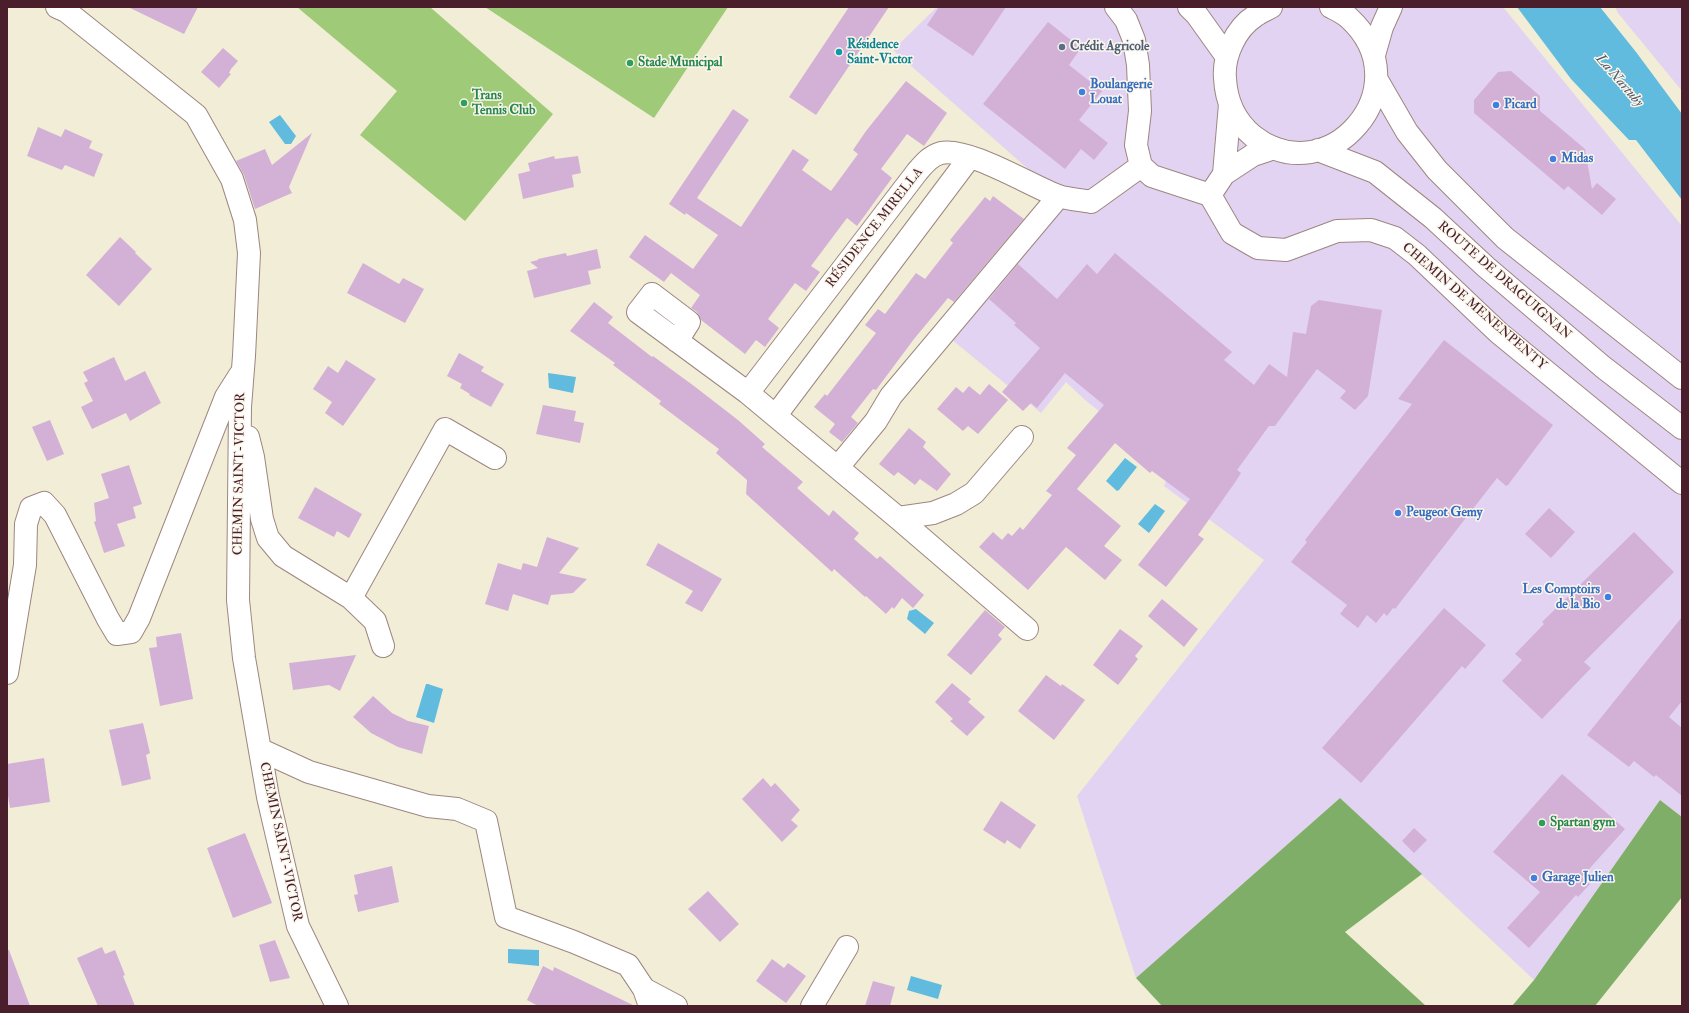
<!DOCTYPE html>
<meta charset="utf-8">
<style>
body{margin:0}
#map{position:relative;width:1689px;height:1013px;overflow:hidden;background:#f2edd6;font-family:"IM FELL Double Pica",serif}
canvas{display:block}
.frame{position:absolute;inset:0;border:8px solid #4a1f2b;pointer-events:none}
</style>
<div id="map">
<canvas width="1689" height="1013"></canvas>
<div class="frame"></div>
</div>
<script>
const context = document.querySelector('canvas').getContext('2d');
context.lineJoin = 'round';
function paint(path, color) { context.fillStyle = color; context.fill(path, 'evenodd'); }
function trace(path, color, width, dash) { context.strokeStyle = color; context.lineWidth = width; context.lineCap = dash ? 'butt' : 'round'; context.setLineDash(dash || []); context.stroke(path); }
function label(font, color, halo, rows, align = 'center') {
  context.font = font + ' "IM FELL Double Pica",serif'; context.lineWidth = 3; context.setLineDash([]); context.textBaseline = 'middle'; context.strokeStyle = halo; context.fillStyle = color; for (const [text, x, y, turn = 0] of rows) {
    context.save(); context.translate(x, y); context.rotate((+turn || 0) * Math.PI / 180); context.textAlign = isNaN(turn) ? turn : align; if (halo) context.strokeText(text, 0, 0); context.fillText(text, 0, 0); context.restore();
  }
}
paint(new Path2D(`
 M 937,7 L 1503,7 L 1682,226 L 1682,817 L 1660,800 L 1534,980 L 1340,798 L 1136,978 L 1077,796 L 1264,560 L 1164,486 L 1171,468 L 1085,400 L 1066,382 L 1041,413 L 945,334 L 1053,191 L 893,50 Z
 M 1615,7 L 1682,7 L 1682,91 L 1618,13 Z`), '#e3d3f2');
paint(new Path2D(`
 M 297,7 L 430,7 L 553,114 L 465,221 L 360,135 L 397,91 Z
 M 485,7 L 728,7 L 654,118 Z`), '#9fca77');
paint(new Path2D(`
 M 1340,798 L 1422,874 L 1345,932 L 1426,1006 L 1162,1006 L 1136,978 Z
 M 1660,800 L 1682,817 L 1682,897 L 1595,1006 L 1512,1006 L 1534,980 Z`), '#7fae68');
paint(new Path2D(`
 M 1517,7 L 1600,7 L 1636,52 L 1682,114 L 1682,200 L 1636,140 L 1629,140 L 1571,79 Z
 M 280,115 L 296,136 L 291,144 L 285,144 L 269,122 Z
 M 548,373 L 576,377 L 573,393 L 549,388 Z
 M 1125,458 L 1137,467 L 1119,490 L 1117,491 L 1106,481 Z
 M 1155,504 L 1165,511 L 1149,533 L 1138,524 Z
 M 916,609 L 934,623 L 925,634 L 907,619 L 909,611 Z
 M 426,684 L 428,684 L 443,689 L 434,723 L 416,717 Z
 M 508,949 L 539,950 L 539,966 L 508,963 Z
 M 911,976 L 942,985 L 938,999 L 907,990 Z`), '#60bbde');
paint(new Path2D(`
 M 128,7 L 198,7 L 184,34 Z
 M 849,7 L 889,7 L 816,115 L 789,97 Z
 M 939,7 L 1006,7 L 973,56 L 927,25 Z
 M 1048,22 L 1081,48 L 1069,65 L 1102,91 L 1079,120 L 1108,143 L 1094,160 L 1081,149 L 1065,169 L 983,104 Z
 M 223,48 L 238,61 L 231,69 L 229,73 L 231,74 L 219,88 L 201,72 Z
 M 1511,71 L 1540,96 L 1540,111 L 1585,149 L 1592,189 L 1597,183 L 1616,199 L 1602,215 L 1568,186 L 1564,190 L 1474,113 L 1474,100 L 1498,72 Z
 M 906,81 L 947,113 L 924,146 L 907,134 L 881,169 L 892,178 L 857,226 L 847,218 L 811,266 L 820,272 L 806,291 L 795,283 L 768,319 L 779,328 L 765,347 L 756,340 L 745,354 L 701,320 L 697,312 L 691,308 L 700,295 L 671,273 L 664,282 L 629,257 L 645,235 L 693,269 L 718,235 L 686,213 L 685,215 L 669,204 L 733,109 L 749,120 L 697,198 L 741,227 L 793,149 L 809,160 L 802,170 L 831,191 L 858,154 L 853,150 L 866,131 Z
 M 38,127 L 61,137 L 65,129 L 92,141 L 89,148 L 103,154 L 94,177 L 65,165 L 62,170 L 27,156 Z
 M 312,133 L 289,187 L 292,193 L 255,209 L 244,175 L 236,161 L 265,149 L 272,165 Z
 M 554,156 L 555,159 L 578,156 L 581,173 L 572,175 L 574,187 L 523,199 L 518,174 L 530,171 L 528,163 Z
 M 993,196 L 1024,219 L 954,302 L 948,298 L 914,339 L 876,390 L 873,389 L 851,417 L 858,423 L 842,442 L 829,432 L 835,424 L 814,407 L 825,394 L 827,396 L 876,333 L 865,325 L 878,309 L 885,314 L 916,273 L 925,279 L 953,243 L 950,240 L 985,197 L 990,201 Z
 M 120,237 L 136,252 L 135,253 L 152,269 L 119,306 L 86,275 Z
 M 597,249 L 601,268 L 588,271 L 591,284 L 534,298 L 527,271 L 538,268 L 530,262 L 538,260 L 538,259 L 566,253 L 567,256 Z
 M 1115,253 L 1232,352 L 1224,360 L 1254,385 L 1269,364 L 1287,377 L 1293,332 L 1306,334 L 1311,306 L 1319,300 L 1382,310 L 1368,396 L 1355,410 L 1340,398 L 1346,391 L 1317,369 L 1275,426 L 1269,426 L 1237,470 L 1241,473 L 1236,481 L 1198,535 L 1204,539 L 1166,587 L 1138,565 L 1190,499 L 1152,471 L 1150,473 L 1115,443 L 1077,489 L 1121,526 L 1104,546 L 1122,560 L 1105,580 L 1066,547 L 1028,590 L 979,547 L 993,532 L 1002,540 L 1008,533 L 1012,536 L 1020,527 L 1023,530 L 1052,495 L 1046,491 L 1076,455 L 1067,448 L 1104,405 L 1065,373 L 1037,408 L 1031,403 L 1023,411 L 1002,392 L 1040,348 L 1014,325 L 1016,323 L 989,299 L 1018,264 L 1057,299 L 1087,264 L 1097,274 Z
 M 363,263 L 399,284 L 403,278 L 424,289 L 405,323 L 347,293 Z
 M 594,302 L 613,317 L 608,323 L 652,357 L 653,356 L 694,386 L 738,420 L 765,444 L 762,447 L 803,482 L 797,488 L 829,516 L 833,510 L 859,533 L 854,539 L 877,559 L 880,556 L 924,595 L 913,608 L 902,598 L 894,609 L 892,607 L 886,614 L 866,596 L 865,597 L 834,569 L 832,572 L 746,494 L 747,480 L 716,453 L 719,449 L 659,404 L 661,401 L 613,365 L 615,363 L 570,331 Z
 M 1444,340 L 1553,425 L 1508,485 L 1506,486 L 1497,478 L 1395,609 L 1393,608 L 1387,616 L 1384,613 L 1376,623 L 1367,615 L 1358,628 L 1340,614 L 1347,605 L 1291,562 L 1307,542 L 1305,540 L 1412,404 L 1398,399 Z
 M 459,353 L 484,367 L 481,371 L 504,384 L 491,407 L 469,395 L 470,394 L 460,388 L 462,384 L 447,376 Z
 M 114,357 L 125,381 L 145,371 L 161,403 L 130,421 L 126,413 L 92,429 L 81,407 L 93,401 L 84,383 L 88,381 L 83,372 Z
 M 346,360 L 376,379 L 343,426 L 325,413 L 332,402 L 313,389 L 328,366 L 338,373 Z
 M 989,384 L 1008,400 L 978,434 L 968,426 L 963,431 L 937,409 L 956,387 L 963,393 L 969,386 L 980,395 Z
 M 543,405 L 576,411 L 574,421 L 584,423 L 580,443 L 536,434 Z
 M 50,420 L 64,454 L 47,461 L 32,427 Z
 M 909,428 L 926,442 L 923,447 L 951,474 L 937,491 L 920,479 L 915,485 L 898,472 L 894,476 L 879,464 Z
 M 129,465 L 142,504 L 133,507 L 136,518 L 117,524 L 125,546 L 104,553 L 94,522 L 96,521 L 94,503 L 109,498 L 101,474 Z
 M 315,487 L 362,514 L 349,538 L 337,531 L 334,537 L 298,518 Z
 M 1549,508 L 1575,532 L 1551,558 L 1525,534 Z
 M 1634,532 L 1674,572 L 1584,662 L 1591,668 L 1542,719 L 1502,681 L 1522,660 L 1515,654 L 1544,624 L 1542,622 Z
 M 547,537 L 579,548 L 559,573 L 587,579 L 573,593 L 551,595 L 548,605 L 513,594 L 508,611 L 485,604 L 498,563 L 521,570 L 523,563 L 537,567 Z
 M 658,543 L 722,579 L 702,612 L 685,603 L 693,591 L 646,565 Z
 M 1162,599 L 1198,629 L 1184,647 L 1148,616 Z
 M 1444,608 L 1486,645 L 1465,669 L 1462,666 L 1361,783 L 1322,748 Z
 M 985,610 L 1005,627 L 998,635 L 1002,639 L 971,675 L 947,655 Z
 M 1682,617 L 1682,701 L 1669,717 L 1682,728 L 1682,796 L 1656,775 L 1654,777 L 1634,761 L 1629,767 L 1587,735 Z
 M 1120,629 L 1143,646 L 1135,656 L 1138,659 L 1118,685 L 1093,665 Z
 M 181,633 L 193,699 L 160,706 L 149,648 L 157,647 L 156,637 Z
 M 356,655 L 340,691 L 329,685 L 293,690 L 289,663 Z
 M 1046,675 L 1061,686 L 1062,684 L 1085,700 L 1054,740 L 1018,711 Z
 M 952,683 L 971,699 L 968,702 L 985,717 L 967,736 L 950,721 L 953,719 L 935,702 Z
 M 373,696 L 392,713 L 408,721 L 429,726 L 422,754 L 398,747 L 371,733 L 353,717 Z
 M 143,723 L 150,753 L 146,755 L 151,779 L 122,786 L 109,730 Z
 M 44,758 L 50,802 L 10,808 L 7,790 L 7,764 Z
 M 1562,774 L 1625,829 L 1582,877 L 1590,884 L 1578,897 L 1576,895 L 1529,948 L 1507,928 L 1540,892 L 1493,852 Z
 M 763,778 L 771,787 L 775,783 L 800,810 L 791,820 L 798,826 L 782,842 L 742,799 Z
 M 1001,801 L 1036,825 L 1020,849 L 1007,840 L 1005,844 L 983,830 Z
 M 1414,828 L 1427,840 L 1414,853 L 1402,841 Z
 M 245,833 L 272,903 L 233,918 L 207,848 Z
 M 392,866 L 399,902 L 358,912 L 354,895 L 358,894 L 354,875 Z
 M 708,891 L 739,924 L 720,942 L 688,909 Z
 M 275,940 L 290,978 L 270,982 L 259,945 Z
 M 102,947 L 105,954 L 115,950 L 125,975 L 123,976 L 135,1006 L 98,1006 L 77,958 Z
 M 7,950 L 9,950 L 30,1006 L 7,1006 Z
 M 772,959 L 784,968 L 788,963 L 806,976 L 786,1003 L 756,981 Z
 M 543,966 L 553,971 L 554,967 L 635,1006 L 538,1006 L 527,1000 Z
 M 873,981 L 895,987 L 890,1006 L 865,1006 Z`), '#d3b1d6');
const minor = new Path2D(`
 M 57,7 L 66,11 L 196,115 L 232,179 L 245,220 L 249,253 L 244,356 L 240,407 L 238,600 L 244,658 L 268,797 L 298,926 L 337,1006
 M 1116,7 L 1126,20 L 1134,40 L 1138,65 L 1140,111 L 1136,145 L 1141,166 L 1152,176 L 1210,195 L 1224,174 L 1253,155 L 1274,148
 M 1374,55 L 1382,27 L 1391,7
 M 1224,174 L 1230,104
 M 1210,195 L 1232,233 L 1258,248 L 1286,250 L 1337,231 L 1371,230 L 1395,238 L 1417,255 L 1499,333 L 1682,483
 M 677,341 L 689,322 L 652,294 L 638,312 L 748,393 L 917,172 C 924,164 930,156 941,153 C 968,147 1031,186 1058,196 C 1068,199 1080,200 1091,202 L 1141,166
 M 748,393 L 898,518 L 1027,629
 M 776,415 L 970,157
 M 248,437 L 253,457 L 262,519 L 268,538 L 283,556 L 351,598 L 445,429 L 495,458
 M 838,467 L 876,421 L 891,396 L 1059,196
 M 898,518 L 933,513 L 956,504 L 974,493 L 1022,437
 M 351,598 L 375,621 L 383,646
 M 7,673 L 25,565 L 26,524 L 31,508 L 44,503 L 55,515 L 108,619 L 117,634 L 131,632 L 139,618 L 226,397 L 240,375
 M 261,750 L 309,772 L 428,806 L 457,809 L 486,821 L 506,917 L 574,942 L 628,965 L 644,989 L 650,1006
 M 644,989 L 676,1006
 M 812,1006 L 847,947`);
const major = new Path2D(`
 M 1189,7 L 1197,15 L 1227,57
 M 1271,7 C 1266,10 1260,12 1255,16 C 1236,28 1223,56 1225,78 C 1226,101 1235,121 1253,136 C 1328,195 1424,87 1349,18 C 1344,13 1337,10 1331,7
 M 1377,80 L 1407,132 L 1437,170 L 1505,238 L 1682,378
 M 1318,150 L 1375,172 L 1433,218 L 1486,267 L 1603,367 L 1682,428`);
trace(minor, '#9e8680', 24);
trace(major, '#9e8680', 24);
trace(minor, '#fff', 22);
trace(major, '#fff', 22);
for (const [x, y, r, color] of [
 [1062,47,4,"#5c6f8a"],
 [839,52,4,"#0f9aa8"],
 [630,63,4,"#2e9e5b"],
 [1082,92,4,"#3f7fe0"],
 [464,103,4,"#2e9e5b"],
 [1496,105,4,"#3f7fe0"],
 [1553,159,4,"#3f7fe0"],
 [1398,513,4,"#3f7fe0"],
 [1608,597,4,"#3f7fe0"],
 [1542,823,4,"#2e9e5b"],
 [1534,878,4,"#3f7fe0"]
]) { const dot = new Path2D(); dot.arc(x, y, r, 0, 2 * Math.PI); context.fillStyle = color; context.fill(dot); trace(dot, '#fbf7ec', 1.5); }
label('bold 13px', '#0d838f', '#fbf7ec', [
 ["Résidence",847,45],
 ["Saint-Victor",847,60]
], 'left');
label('bold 13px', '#4e5e75', '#fbf7ec', [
 ["Crédit Agricole",1070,47]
], 'left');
label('bold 13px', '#27864d', '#fbf7ec', [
 ["Stade Municipal",638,63],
 ["Trans",472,96],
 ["Tennis Club",472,111],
 ["Spartan gym",1550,823]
], 'left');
label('bold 13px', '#366cbe', '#fbf7ec', [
 ["Boulangerie",1090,85],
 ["Louat",1090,100],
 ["Picard",1504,105],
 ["Midas",1561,159],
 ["Peugeot Gemy",1406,513],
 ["Les Comptoirs",1600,590,"right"],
 ["de la Bio",1600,605,"right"],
 ["Garage Julien",1542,878]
], 'left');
label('13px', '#4a1f2b', '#fbf7ec', [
 ["RÉSIDENCE MIRELLA",875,228,-52],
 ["ROUTE DE DRAGUIGNAN",1504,281,41],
 ["CHEMIN DE MENENPENTY",1474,307,41],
 ["CHEMIN SAINT-VICTOR",240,474,-89],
 ["CHEMIN SAINT-VICTOR",280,842,78]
]);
label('italic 14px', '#52566a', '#fbf7ec', [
 ["La Nartuby",1619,81,49]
]);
</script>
